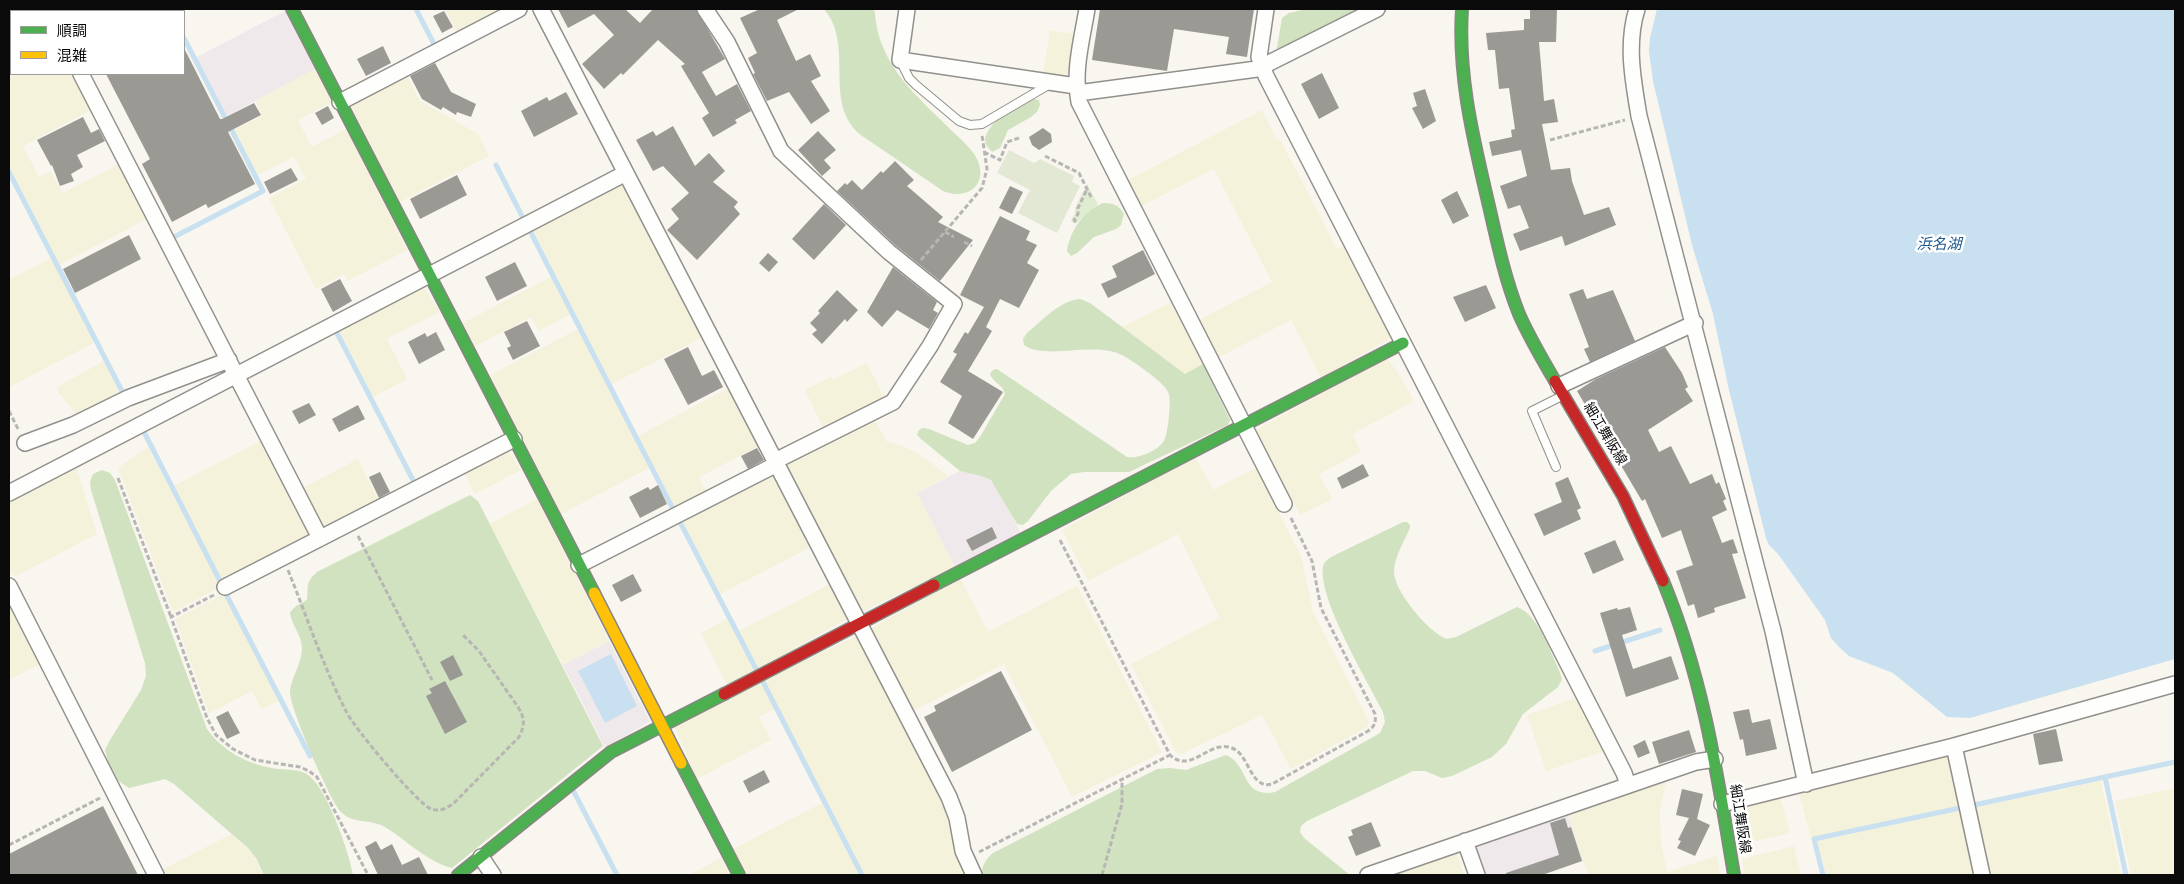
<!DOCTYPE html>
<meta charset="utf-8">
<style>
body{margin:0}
#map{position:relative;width:2184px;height:884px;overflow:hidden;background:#f8f6ee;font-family:Literata,"Noto Sans JP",serif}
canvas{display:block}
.frame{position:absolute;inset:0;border:10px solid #0a0a0a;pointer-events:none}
.legend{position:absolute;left:10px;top:10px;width:175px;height:65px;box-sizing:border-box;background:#fff;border:1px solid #9d9d9d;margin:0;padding:6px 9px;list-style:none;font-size:15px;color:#0a0a0a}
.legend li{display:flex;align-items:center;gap:10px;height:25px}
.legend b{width:25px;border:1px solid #9d9d9d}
</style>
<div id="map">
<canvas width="2184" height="884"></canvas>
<div class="frame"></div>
<ul class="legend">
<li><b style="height:6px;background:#4caf50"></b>順調</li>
<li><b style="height:6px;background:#ffc107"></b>混雑</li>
</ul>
</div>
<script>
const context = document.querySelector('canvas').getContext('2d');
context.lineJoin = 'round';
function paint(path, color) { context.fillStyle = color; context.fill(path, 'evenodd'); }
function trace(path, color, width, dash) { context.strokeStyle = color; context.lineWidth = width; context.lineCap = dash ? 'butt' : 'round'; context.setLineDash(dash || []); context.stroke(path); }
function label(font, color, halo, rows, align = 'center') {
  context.font = font + ' Literata,"Noto Sans JP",serif'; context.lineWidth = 5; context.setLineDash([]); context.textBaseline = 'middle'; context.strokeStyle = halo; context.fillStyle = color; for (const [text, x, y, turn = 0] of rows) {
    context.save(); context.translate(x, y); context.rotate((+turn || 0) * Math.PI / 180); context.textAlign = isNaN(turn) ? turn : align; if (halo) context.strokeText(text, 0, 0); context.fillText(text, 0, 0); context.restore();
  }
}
paint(new Path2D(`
 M 285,11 L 315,69 L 227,116 L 197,57 Z
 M 960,471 L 981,476 L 991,480 L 998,489 L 1021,534 L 955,567 L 917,493 Z
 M 609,641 L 650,721 L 605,748 L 563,665 Z
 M 1567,812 L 1583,861 L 1543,875 L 1484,875 L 1474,844 Z`), '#efe9eb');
paint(new Path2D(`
 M 9,9 L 39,9 L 40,11 L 11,11 L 11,74 L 72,74 L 91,110 L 23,146 L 39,177 L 51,171 L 63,193 L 119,164 L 147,219 L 59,265 L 9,166 Z
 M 445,9 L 505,9 L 458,34 Z
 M 1050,30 L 1074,34 L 1068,75 L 1063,78 L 1043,75 Z
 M 315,69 L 332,102 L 298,120 L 312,147 L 346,129 L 407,250 L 348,281 L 344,274 L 316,289 L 269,198 L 306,179 L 294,157 L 257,175 L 234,130 L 262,116 L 255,101 Z
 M 406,74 L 420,101 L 478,134 L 489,156 L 400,202 L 351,107 L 353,102 Z
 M 1262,110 L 1277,140 L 1280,139 L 1337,249 L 1346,245 L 1393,337 L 1321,378 L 1291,320 L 1219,357 L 1199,320 L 1272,282 L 1214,169 L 1142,206 L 1128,180 Z
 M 619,184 L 624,185 L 703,337 L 612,384 L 532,229 Z
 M 51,258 L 94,343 L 9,387 L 9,280 Z
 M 551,277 L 570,314 L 539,331 L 531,317 L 475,346 L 463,323 Z
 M 422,285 L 440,312 L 387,339 L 407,379 L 373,397 L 338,328 Z
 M 1171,302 L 1203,364 L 1185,374 L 1122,327 Z
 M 578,329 L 649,468 L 561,514 L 490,375 Z
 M 1387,358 L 1398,373 L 1413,399 L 1411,403 L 1352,434 L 1361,452 L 1319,474 L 1332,499 L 1300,515 L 1256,430 Z
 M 104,361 L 121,395 L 79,417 L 58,392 L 57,387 Z
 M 867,363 L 885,399 L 824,430 L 805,390 L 831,377 L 833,380 Z
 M 729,388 L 759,446 L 699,477 L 707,493 L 676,509 L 638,436 Z
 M 874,418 L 886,441 L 905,447 L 922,456 L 948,476 L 917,493 L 955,567 L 861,612 L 786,467 L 788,462 Z
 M 262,440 L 309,533 L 308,538 L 223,581 L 174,486 Z
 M 148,447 L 221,587 L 173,612 L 118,468 Z
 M 507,449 L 521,470 L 475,494 L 463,471 Z
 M 1195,457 L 1213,490 L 1256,468 L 1301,556 L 1313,612 L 1369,722 L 1367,727 L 1291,769 L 1262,715 L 1181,754 L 1176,753 L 1131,664 L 1220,618 L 1178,534 L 1088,581 L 1062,530 Z
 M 358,459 L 379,501 L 327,528 L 322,526 L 303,488 Z
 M 76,467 L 97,534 L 14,577 L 9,567 L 9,502 Z
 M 770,475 L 774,476 L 811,547 L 720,594 L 682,520 Z
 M 537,499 L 609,641 L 563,665 L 490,524 Z
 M 960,578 L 988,632 L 1077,586 L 1162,752 L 1072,797 L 1004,664 L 913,711 L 870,629 Z
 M 830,584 L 848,618 L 759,669 L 739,631 Z
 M 224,594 L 279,701 L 261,709 L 252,691 L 209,713 L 175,619 Z
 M 9,605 L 39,665 L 9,680 Z
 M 727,619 L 754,671 L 727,685 L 701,633 Z
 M 857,636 L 946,810 L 956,853 L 966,875 L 865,875 L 764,680 Z
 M 760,682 L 774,709 L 759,717 L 771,740 L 697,779 L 674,726 Z
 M 1578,697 L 1605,751 L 1546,771 L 1527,715 Z
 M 1947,753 L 1951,756 L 1962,805 L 1811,838 L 1798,791 Z
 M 1667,778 L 1660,809 L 1661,842 L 1667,872 L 1717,856 L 1720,875 L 1588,875 L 1567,812 Z
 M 2101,781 L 2121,875 L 1987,875 L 1973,808 Z
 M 2175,788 L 2175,875 L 2131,875 L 2115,801 Z
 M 1780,796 L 1790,833 L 1740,845 L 1734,809 Z
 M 822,803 L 859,875 L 747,875 L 733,849 Z
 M 1963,810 L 1977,875 L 1826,875 L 1817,841 Z
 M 232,834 L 252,853 L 264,875 L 166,875 L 163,869 Z
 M 1794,846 L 1801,875 L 1745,875 L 1742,859 Z
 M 1456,851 L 1464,875 L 1384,875 Z
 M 721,858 L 730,875 L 689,875 Z`), '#f4f2db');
paint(new Path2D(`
 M 1087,184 L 1098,204 L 1075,224 L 1071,221 L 1075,213 L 1075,208 Z`), '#e0ecd0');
paint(new Path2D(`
 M 824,9 L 874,9 C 876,20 877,32 881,42 C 894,78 923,102 949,128 C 958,137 971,147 977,159 C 989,185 967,201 943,191 L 858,133 C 829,105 846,65 835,29 C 833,22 829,15 824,9 Z
 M 1307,9 L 1367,9 L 1281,51 L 1277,48 L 1282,18 L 1289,13 Z
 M 1034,99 L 1039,100 L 1040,105 L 1037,112 L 1031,117 L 1008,130 L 1000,148 L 992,152 L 986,145 L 985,139 C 990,119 1016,106 1034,99 Z
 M 1103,203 C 1113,203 1119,205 1124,214 L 1121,225 L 1116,229 L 1094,237 L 1077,253 L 1071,256 L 1067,251 C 1070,230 1084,211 1103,203 Z
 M 1080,299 L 1090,303 L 1185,374 L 1203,364 L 1230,420 L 1228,425 L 1129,472 L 1084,472 L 1071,474 L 1051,491 L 1028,521 L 1023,525 L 1017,524 L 991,480 L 981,476 L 960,471 L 921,439 L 917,435 L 919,430 L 923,428 L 929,429 L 968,445 L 975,443 L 980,437 L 1005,394 C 1003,384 993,383 990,374 L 993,370 L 997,369 L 1127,457 C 1138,459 1158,451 1164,441 C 1168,434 1172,399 1168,392 C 1164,382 1134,362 1124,356 C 1095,340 1046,361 1024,345 L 1023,339 L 1027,333 C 1043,320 1059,301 1080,299 Z
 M 102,470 L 110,473 L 115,480 L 207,729 C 224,753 250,765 278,769 C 288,770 300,769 308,775 C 326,786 350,854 353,875 L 264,875 L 256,858 L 248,848 L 174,784 L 165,779 L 129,788 L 117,780 L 108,762 L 105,750 L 110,740 L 141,690 L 146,676 L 145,663 L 91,490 L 90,482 L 93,474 Z
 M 470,495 L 478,501 L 603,746 L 452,868 C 425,861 406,839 383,826 C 369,819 353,824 341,812 C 330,801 289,706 290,692 C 291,677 302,664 302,648 C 302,635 291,625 290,612 L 296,606 L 307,600 C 309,586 304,584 317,572 Z
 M 1403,522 L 1407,522 L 1410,525 L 1410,528 C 1404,541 1394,558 1394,572 C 1394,591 1429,633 1447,639 L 1456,637 L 1517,607 C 1538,614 1550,651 1559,670 L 1562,679 L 1558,687 L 1523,714 L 1506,744 L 1492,757 L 1452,776 L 1442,778 L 1425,771 L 1413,771 L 1307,821 L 1301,826 L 1300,832 L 1304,838 L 1350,875 L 982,875 C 982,865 985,860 993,853 L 1157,769 L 1170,768 L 1186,770 L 1226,755 C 1249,764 1241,799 1275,792 L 1380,733 L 1385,722 L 1383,712 C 1367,680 1318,599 1323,567 C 1324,561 1328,559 1333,556 Z`), '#d0e2bf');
paint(new Path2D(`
 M 1009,150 L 1034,163 L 1040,159 L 1074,176 L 1072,182 L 1080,186 L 1057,233 L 1018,213 L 1030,190 L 997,173 Z`), '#e3e8d4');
paint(new Path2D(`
 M 1657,9 L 2175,9 L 2175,659 L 1970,718 L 1947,717 L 1893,673 L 1849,656 L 1840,648 L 1831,638 L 1825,620 L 1778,554 L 1769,545 L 1766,538 L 1729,390 L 1713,314 L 1692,245 L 1653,81 L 1649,51 L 1650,38 Z
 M 611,654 L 637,706 L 605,723 L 578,671 Z`), '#c8e0ef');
trace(new Path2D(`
 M 169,9 L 170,11
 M 416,9 L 434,44
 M 496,165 L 523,218
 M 9,172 L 123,393
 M 530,231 L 673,509
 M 170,239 L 263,191 L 184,38
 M 336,331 L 414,482
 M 143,430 L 220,581
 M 680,522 L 756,669
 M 226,594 L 310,756
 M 1595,651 L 1660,630
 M 763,682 L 862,875
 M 2105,777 L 2126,875
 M 574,792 L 617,875
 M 1974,805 L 2175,762
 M 1823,875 L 1814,839 L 1960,808`), '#c8e0ef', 5);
paint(new Path2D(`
 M 558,9 L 625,9 L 640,23 L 653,9 L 696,9 L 725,59 L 702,72 L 716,96 L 737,84 L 751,111 L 735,120 L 737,123 L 713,137 L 702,118 L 709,113 L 681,66 L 685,64 L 658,40 L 623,75 L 621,73 L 604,89 L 582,64 L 614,35 L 594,14 L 568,28 Z
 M 760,9 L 799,9 L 777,20 L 796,61 L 810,54 L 821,76 L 811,81 L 830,111 L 811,124 L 789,92 L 767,101 L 753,74 L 755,73 L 748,58 L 757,53 L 740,18 Z
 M 1100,9 L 1254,9 L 1247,57 L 1226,54 L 1229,37 L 1174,29 L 1167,71 L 1092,60 Z
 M 1530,9 L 1557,9 L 1556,42 L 1539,42 L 1544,101 L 1554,99 L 1558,122 L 1542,124 L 1551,170 L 1570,168 L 1572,181 L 1584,215 L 1609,207 L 1616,225 L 1565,246 L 1562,236 L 1520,251 L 1513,234 L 1529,228 L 1520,205 L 1508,209 L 1500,186 L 1527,176 L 1521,150 L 1492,156 L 1489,142 L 1512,137 L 1511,130 L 1515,129 L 1509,88 L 1499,89 L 1495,50 L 1488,50 L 1486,33 L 1524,30 L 1524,19 L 1530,19 Z
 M 444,11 L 453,27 L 442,33 L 433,16 Z
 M 383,46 L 391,63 L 366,76 L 357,59 Z
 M 184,48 L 220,119 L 222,119 L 254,103 L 261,115 L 228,132 L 255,184 L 208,208 L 206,204 L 172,222 L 142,164 L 150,159 L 106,74 L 184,74 Z
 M 435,63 L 451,92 L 476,104 L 471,117 L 457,112 L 456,115 L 443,107 L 441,110 L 422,99 L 410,76 Z
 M 1322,73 L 1339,108 L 1319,119 L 1301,84 Z
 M 1425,89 L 1436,121 L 1423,129 L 1412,108 L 1417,106 L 1413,93 Z
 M 566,92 L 578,114 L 534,137 L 521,111 L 547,97 L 549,101 Z
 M 328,106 L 334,118 L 322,125 L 315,113 Z
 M 83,117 L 91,133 L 99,129 L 105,141 L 77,155 L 83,167 L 71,174 L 74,181 L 60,186 L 52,165 L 51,166 L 37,140 Z
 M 673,126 L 695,166 L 709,153 L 725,171 L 713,182 L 738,202 L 734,207 L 740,214 L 697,260 L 667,230 L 679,219 L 671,209 L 689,193 L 663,166 L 653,171 L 636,140 L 653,131 L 656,136 Z
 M 1043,128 L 1051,134 L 1052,142 L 1039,150 L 1032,145 L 1029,137 Z
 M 818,131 L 836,150 L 824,160 L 831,168 L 822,176 L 798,150 Z
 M 895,161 L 914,180 L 907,186 L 943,217 L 938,222 L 973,240 L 940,281 L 895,245 L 837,191 L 845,183 L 847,185 L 852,180 L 862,190 L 881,171 L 883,173 Z
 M 291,168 L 298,180 L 270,194 L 264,182 Z
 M 457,175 L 467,195 L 420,219 L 410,199 Z
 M 1010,186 L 1023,192 L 1012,214 L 999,208 Z
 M 1457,191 L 1469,216 L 1453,224 L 1441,200 Z
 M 824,204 L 846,225 L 814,260 L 792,239 Z
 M 1000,216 L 1030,231 L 1026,240 L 1037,245 L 1027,263 L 1039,270 L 1019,308 L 1000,299 L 986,327 L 992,331 L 968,371 L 1003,392 L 973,439 L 948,423 L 962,396 L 940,382 L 957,354 L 953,352 L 965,332 L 968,334 L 984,307 L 960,295 Z
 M 129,235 L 141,259 L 75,293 L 63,269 Z
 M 1143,250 L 1155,274 L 1108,298 L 1101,284 L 1117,277 L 1112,266 Z
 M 768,253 L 778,262 L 769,272 L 759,263 Z
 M 515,262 L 527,286 L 497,301 L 485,277 Z
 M 893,267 L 937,302 L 933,310 L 938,313 L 929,329 L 897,310 L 882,327 L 867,312 Z
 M 340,279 L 352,301 L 333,312 L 321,289 Z
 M 1486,285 L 1496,308 L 1465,322 L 1453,297 Z
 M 1583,289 L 1587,299 L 1613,290 L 1635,341 L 1590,362 L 1584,349 L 1589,347 L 1569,294 Z
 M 837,290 L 858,310 L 847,322 L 845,319 L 822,344 L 812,334 L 817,330 L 810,323 L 820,313 L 818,311 Z
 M 527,321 L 540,346 L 513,360 L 507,348 L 511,346 L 504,332 Z
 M 436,332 L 445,350 L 419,364 L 408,342 L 425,333 L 427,337 Z
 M 688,347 L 702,376 L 714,370 L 723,387 L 688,405 L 664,359 Z
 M 1665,347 L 1682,373 L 1688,387 L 1685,389 L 1693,401 L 1648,430 L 1659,452 L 1671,446 L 1690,484 L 1712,474 L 1716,484 L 1719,482 L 1726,499 L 1723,501 L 1727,510 L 1712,517 L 1722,543 L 1733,539 L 1738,553 L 1732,554 L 1746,598 L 1714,608 L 1715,612 L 1698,618 L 1694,604 L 1688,606 L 1676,571 L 1693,565 L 1681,530 L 1662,538 L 1645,499 L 1642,501 L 1577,391 L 1596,379 Z
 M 309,403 L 316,415 L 299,424 L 292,411 Z
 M 358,405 L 365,419 L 339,432 L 332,419 Z
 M 757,448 L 764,460 L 748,469 L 741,456 Z
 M 1363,464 L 1369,476 L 1342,489 L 1337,478 Z
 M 380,472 L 390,492 L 379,498 L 369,477 Z
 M 1568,477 L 1581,508 L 1577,510 L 1581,519 L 1544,536 L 1534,514 L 1562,502 L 1555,483 Z
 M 658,485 L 667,504 L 640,518 L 629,497 L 648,487 L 650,490 Z
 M 992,527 L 997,538 L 972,551 L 966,540 Z
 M 1615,540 L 1624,560 L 1593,574 L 1584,553 Z
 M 633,574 L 642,591 L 621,602 L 612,585 Z
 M 1630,607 L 1637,630 L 1622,635 L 1633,669 L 1671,656 L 1679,679 L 1626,697 L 1600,613 L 1617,608 L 1618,610 Z
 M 453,655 L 463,675 L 450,681 L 440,662 Z
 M 1001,671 L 1032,730 L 952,772 L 924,717 L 936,711 L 934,706 Z
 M 445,681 L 467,722 L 445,734 L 426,696 L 432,693 L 429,689 Z
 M 1749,709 L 1752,723 L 1770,719 L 1777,749 L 1746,756 L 1743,739 L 1740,740 L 1733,712 Z
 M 228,711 L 240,733 L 227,739 L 216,717 Z
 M 2056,729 L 2063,761 L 2039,765 L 2033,734 Z
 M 1689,730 L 1696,752 L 1659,764 L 1652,742 Z
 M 1645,740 L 1650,753 L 1638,758 L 1633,746 Z
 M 764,770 L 770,782 L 749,793 L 743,781 Z
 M 1682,789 L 1703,794 L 1697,819 L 1710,825 L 1695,856 L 1677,848 L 1681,841 L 1678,840 L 1689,818 L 1676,815 Z
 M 103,806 L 138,875 L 9,875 L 9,854 Z
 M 1565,818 L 1568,828 L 1571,827 L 1582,861 L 1542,875 L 1506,875 L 1506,873 L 1559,855 L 1550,823 Z
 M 1371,822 L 1381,846 L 1356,856 L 1348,837 L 1353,835 L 1351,830 Z
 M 376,841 L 381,850 L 392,844 L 402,865 L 419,857 L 428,875 L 378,875 L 365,847 Z`), '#9b9994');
const lane = new Path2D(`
 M 900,60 L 909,78 L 916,85 L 959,121 L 970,125 L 982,124 L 1050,84
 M 1556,467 L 1532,411 L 1560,397`);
const street = new Path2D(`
 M 47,9 L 49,11
 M 541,9 L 949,797 L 957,818 L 963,851 L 974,875
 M 705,9 L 727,42 L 781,151 L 889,252 L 954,304 L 930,346 L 893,402 L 775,461
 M 907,9 L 900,60 L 1076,86
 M 1087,9 C 1082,39 1073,71 1079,102 L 1284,504
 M 1266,9 L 1259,57 L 1266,76 L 1624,773 L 1628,785
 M 1637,9 C 1626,44 1633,80 1639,116 L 1773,631 L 1806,784
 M 81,74 L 320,538
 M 1078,93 L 1257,69 L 1377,9
 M 340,102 L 519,9
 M 1559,386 L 1695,323
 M 25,443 L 73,425 L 128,398 L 229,360
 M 9,493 L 626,173
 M 579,565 L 777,464
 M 9,586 L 156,875
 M 225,587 L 514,439
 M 1954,746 L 1982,875
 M 1722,804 L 1954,746 L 2175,684
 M 1465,841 L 1477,875
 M 481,857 L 493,875
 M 1368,875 L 1696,762 L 1715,759`);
const fast = new Path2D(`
 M 292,9 L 594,593
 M 1462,9 C 1458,71 1471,129 1485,189 C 1495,231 1503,274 1519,314 C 1529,337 1542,359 1555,381
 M 1663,581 C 1703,678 1717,772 1734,875
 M 934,585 L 1403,343
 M 681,763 L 739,875
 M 458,875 L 611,752 L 724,694`);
const slow = new Path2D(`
 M 594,593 L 681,763`);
const jam = new Path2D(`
 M 1555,381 L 1623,496 L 1663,581
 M 724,694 L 934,585`);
trace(lane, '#91908d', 10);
trace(street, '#91908d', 18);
trace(fast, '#888783', 14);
trace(slow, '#888783', 14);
trace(jam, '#888783', 14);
trace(new Path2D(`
 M 1550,140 L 1625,120
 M 984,152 L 1000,160 L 1007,142 L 1019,138
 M 1045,156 L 1079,173 L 1091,197
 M 1076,222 L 1074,220 L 1078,214 L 1078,208 L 1087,189
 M 945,232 L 954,237
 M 964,242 L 972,246
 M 921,260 L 982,188 L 987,169 L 982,135
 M 9,411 L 18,429
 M 118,478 L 171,617
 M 358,536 L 432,680
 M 1060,540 L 1170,755 C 1191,774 1207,742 1229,747 C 1249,752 1247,780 1266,785 L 1272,784 L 1368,731 C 1375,726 1376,723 1375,714 L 1321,608 L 1312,561 L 1290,516
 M 288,570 C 307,617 323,666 346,711 C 353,727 417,803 431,809 C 440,812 448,808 455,802 L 519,737 C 525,725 525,718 518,707 L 479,651 L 462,634
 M 214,595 L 171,617 L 207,718 L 216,735 L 233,749 L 255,760 L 300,767 L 309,771 L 317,777 L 368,875
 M 9,845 L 102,797
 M 979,852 L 1170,755
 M 1102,875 L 1122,804 L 1122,779`), '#b7b6b5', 3, [5, 2.5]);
trace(lane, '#fefefc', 8);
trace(street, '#fefefc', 15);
trace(fast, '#4caf50', 11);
trace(slow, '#ffc107', 11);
trace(jam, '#c62828', 11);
label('14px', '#0a0a0a', '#fff', [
 ["細江舞阪線",1605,434,59],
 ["細江舞阪線",1740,819,81]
]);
label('italic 15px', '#205a8f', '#fff', [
 ["浜名湖",1939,245]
]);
</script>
